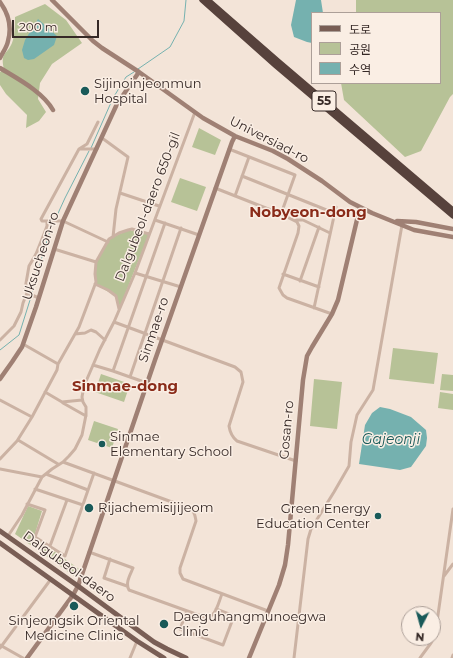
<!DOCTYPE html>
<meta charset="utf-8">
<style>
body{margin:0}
#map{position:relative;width:453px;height:658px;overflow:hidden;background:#f3e4d8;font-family:Montserrat,"Noto Sans KR",sans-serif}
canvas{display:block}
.legend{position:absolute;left:311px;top:12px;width:130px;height:72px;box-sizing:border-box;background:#faeee4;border:1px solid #ac9f98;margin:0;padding:5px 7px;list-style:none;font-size:12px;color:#362926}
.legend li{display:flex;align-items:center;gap:8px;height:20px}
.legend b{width:20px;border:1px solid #ac9f98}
.north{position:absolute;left:401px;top:606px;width:40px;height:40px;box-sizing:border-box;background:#faeee4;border:1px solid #ac9f98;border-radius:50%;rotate:186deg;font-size:11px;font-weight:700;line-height:16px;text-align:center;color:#362926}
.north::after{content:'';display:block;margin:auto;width:14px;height:18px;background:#195a59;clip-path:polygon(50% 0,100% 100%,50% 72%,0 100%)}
.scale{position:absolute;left:12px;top:20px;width:87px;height:18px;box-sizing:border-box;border:2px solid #362926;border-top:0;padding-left:5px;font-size:12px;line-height:14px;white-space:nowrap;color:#362926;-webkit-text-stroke:3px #faeee4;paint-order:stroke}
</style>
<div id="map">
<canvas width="453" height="658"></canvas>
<ul class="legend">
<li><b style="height:5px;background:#795e55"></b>도로</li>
<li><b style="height:11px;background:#b7c297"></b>공원</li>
<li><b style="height:11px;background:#75b1af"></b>수역</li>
</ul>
<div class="north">N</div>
<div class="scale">200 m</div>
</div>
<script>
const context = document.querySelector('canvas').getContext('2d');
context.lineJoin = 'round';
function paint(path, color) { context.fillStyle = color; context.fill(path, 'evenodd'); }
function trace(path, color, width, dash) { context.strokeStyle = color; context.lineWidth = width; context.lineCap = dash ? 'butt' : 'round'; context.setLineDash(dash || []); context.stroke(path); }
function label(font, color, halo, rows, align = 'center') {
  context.font = font + ' Montserrat,sans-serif'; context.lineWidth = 3; context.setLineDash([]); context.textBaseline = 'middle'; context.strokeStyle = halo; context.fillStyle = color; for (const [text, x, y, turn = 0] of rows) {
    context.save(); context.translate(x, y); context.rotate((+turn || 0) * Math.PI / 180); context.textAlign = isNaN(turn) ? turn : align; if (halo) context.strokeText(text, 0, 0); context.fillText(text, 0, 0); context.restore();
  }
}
paint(new Path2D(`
 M 356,0 L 453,0 L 453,94 L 450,97 L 421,151 L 405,157 L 344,100 L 341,83 L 440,83 L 440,13 L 356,13 Z
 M 45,4 L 66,20 L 82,43 L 52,64 L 40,83 L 38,99 L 46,112 L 39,121 L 26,128 L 27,115 L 6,94 L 0,85 L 0,72 L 4,69 C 0,52 7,55 12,43 C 15,35 15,25 15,17 Z
 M 199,128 L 221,140 L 215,155 L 192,147 Z
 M 180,178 L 206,187 L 197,211 L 171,202 Z
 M 128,230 L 149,234 L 120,307 L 116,296 L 96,285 L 96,262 L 109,239 Z
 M 393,348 L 438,353 L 434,384 L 389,379 Z
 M 101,374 L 130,384 L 124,402 L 95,392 Z
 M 442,374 L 453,375 L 453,391 L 440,390 Z
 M 314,379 L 342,382 L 337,429 L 310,426 Z
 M 440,392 L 453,394 L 453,410 L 438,408 Z
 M 94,421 L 118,429 L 112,448 L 88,440 Z
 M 28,506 L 42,511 L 34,537 L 79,569 L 74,576 L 15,534 Z`), '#b7c297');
paint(new Path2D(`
 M 296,0 L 321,0 L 323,13 L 312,13 L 312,43 L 307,42 L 294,37 L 291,25 Z
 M 38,19 L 57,36 L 54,45 L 34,59 L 28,60 L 24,58 L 22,50 L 25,40 Z
 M 380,407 L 390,409 L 411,417 L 426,430 L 427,438 L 426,446 L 411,467 L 400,470 L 359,464 L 365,425 L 372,413 Z`), '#75b1af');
trace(new Path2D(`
 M 138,69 L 170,47 L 184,21 L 186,0
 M 91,148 L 113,98 L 126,77 L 134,72
 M 55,220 L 65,198 L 89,151
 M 0,350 L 19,335 L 30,300 L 38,270 L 50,231 L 53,222`), '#75b1af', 1);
trace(new Path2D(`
 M 102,138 L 128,157 L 116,209 L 113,237
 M 81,149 L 97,149
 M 229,149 L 295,175 L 281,214
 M 242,176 L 334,213
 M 215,188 L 281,214 L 297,222 L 299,226 L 298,233 L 279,288 L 283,295 L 287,298 L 332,314
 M 120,193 L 159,206
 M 235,196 L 249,157
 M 155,220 L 199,235
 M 296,220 L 303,220 L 330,233
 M 47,221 L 63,221 L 108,242
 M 54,249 L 96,262
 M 135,273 L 181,287
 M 283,274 L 319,287
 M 300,281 L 319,227
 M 95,284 L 108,290 L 116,296 L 119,309
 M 27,293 L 39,298
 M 314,308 L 336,207
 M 114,322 L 235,367 L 241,372 L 243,382 L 229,426 C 230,433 232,437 237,441 L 296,461
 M 75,334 L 85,333 L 91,330 L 96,332 L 105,340
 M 0,340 L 14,326 L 21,312 L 23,303 L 27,293 L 25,289 L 29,266 L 36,254 L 44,234 L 47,226 L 47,221 L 42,221 L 41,219 L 79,149 L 87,144 L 98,122
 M 23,344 L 58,364 L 79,327 L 96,282 L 95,274 L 96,262 L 109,239 L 119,233 L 128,230 L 132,229 L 149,234
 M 93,365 L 113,371 L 147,383
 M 113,371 L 165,223
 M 130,377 L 181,228
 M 45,392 L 62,402 L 82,400
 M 0,400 L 32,417
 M 63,403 L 86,416
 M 18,440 L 58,464
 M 0,459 L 17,441 L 32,417 L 57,370 L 58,364
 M 63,462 L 191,509 C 195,512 195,516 196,521 L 180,568 L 180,573 L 183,579 L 268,611
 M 0,469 L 42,477
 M 46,474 L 88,490
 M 35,489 L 83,505
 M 27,504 L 45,510 L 35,537 L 65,556 L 94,473
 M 8,536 L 22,515 L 42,477 L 52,469 L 63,462 L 69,456 L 75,449 L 82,435 L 86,415 L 86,407 L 83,402 L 82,397 L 84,386 L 100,349 L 114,322 L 135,273 L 195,112
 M 50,546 L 67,500
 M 89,552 L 133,568 C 130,575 125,583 129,590 L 204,617 C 216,619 218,603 222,594
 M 110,559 L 104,578 L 127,586
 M 444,576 L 453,564
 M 187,611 L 180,629 L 223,645 L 234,616 L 216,609
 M 0,645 L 23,658
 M 0,648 L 51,579
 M 130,658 L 137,641
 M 294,658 L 308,539 L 311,529 L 334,492 L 349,466 L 351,442 L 357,415 L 373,390 L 402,225
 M 420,658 L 431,643 L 435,636 L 453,509
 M 452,658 L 453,655`), '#cbb2a3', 3);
trace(new Path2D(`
 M 52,0 L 93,41 L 102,48 L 139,72 L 203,118 L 235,136 L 273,151 L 288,159 L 322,181 L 350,202 L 372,213 L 414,230 L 453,237
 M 0,2 C 8,13 12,27 8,41 C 7,47 3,52 0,58
 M 0,68 C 18,79 43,92 53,110
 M 397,221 L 416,222 L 453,229
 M 0,379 L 12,362 L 22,347 L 36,307 L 63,221 L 117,104 L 139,72
 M 27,658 L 73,595 L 78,586 L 155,360 L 232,142 L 235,136
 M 249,658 L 279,585 L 285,565 L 288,545 L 303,380 L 307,356 L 312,347 L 332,314 L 338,300 L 360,207`), '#9f8074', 4.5);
trace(new Path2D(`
 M 0,531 L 78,586 L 154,642 L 167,649 L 186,658
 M 0,543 L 137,641 L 164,658`), '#795e55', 5);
trace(new Path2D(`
 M 202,0 L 276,66 L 453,216
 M 208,0 L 278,61 L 453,210`), '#57423c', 5.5);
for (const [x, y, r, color] of [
 [85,91,5,"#195a59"],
 [102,444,4,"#195a59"],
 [89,508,5,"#195a59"],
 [378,516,4,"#195a59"],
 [74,606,5,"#195a59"],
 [164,624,5,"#195a59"]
]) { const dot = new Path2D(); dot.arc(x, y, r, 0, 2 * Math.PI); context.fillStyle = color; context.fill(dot); trace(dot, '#faeee4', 1.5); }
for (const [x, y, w] of [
 [324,101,24]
]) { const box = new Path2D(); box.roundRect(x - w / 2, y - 10, w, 20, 3); context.fillStyle = '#faeee4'; context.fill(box); trace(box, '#362926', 1); }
label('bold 12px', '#362926', null, [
 ["55",324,101]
]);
label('13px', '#362926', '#faeee4', [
 ["Sijinoinjeonmun",94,84],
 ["Hospital",94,99],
 ["Sinmae",110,437],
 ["Elementary School",110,452],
 ["Rijachemisijijeom",98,508],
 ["Green Energy",370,509,"right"],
 ["Education Center",370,524,"right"],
 ["Daeguhangmunoegwa",173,617],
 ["Clinic",173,632],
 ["Sinjeongsik Oriental",74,621,"center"],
 ["Medicine Clinic",74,636,"center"]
], 'left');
label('13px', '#362926', '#faeee4', [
 ["Universiad-ro",269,140,27],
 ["Dalgubeol-daero 650-gil",148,207,-69],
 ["Uksucheon-ro",41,256,-72],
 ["Sinmae-ro",154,330,-71],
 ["Gosan-ro",287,430,-85],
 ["Dalgubeol-daero",69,567,36]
]);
label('italic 14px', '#195a59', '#faeee4', [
 ["Gajeonji",391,440]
]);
label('bold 15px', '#8a2b19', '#faeee4', [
 ["Nobyeon-dong",308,213],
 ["Sinmae-dong",125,387]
]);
</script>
